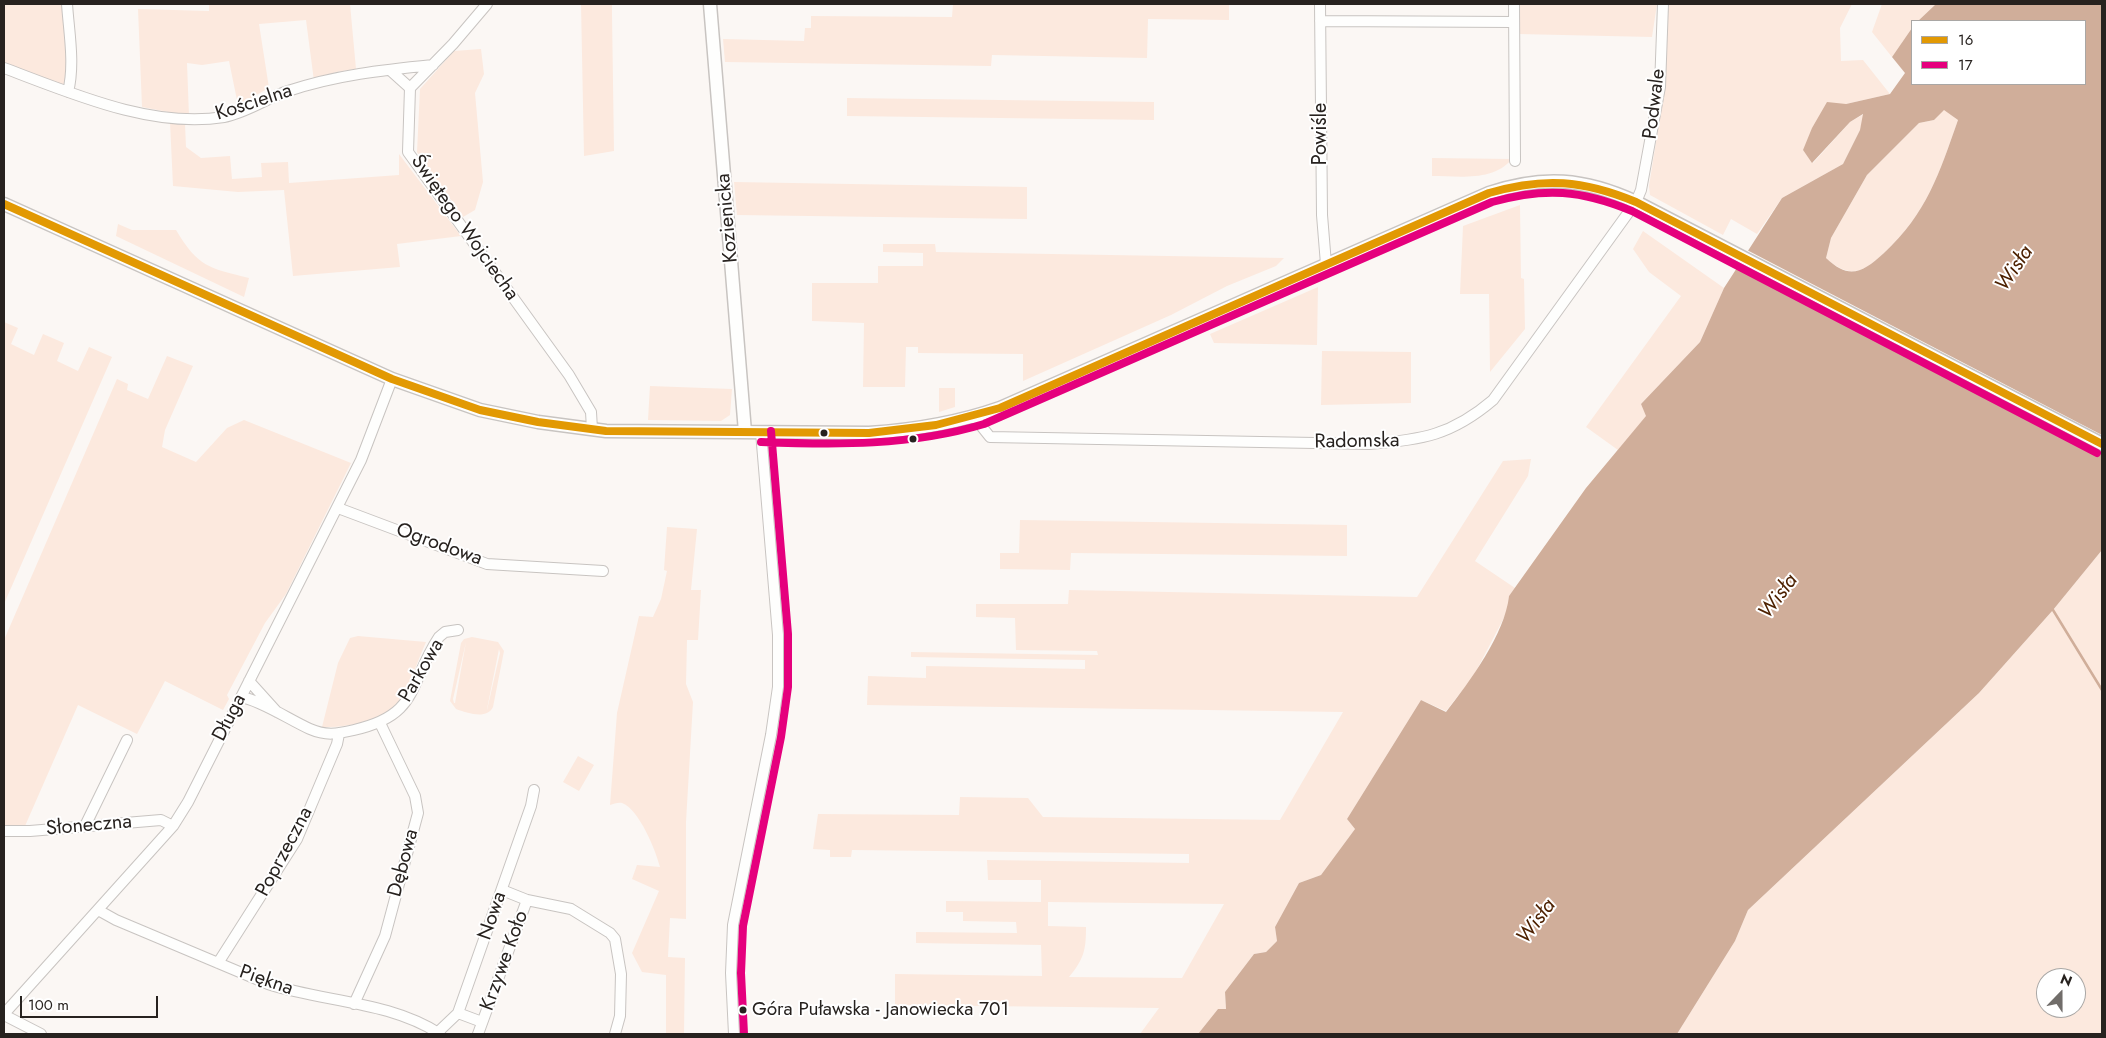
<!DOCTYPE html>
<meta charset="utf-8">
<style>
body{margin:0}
#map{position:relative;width:2106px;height:1038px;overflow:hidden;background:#fbf7f4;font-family:Jost,sans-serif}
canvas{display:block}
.frame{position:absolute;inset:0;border:5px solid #27221f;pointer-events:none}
.legend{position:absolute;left:1911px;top:20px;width:175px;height:65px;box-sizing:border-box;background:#fff;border:1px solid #a9a7a5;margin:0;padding:6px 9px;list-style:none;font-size:15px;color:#27221f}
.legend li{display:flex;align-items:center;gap:10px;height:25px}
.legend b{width:25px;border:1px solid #a9a7a5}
.north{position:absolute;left:2036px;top:968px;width:50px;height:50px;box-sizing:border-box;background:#fff;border:1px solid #a9a7a5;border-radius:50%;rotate:22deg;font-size:14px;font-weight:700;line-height:20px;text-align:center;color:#27221f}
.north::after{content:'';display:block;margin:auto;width:18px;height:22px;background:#716d6a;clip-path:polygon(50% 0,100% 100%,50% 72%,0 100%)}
.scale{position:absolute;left:20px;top:996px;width:138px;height:22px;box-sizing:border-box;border:2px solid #27221f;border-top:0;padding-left:6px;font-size:15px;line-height:18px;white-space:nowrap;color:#27221f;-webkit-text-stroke:4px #fff;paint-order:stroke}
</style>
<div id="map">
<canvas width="2106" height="1038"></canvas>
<div class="frame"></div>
<ul class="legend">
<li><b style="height:6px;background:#e29903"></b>16</li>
<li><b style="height:6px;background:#e5007d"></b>17</li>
</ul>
<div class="north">N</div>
<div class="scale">100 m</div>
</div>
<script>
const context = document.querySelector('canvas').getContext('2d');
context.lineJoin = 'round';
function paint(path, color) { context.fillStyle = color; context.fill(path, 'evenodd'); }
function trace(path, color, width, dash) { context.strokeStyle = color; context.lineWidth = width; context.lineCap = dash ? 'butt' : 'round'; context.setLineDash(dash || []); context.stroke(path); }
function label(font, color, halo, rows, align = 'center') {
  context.font = font + ' Jost,sans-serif'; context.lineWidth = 4; context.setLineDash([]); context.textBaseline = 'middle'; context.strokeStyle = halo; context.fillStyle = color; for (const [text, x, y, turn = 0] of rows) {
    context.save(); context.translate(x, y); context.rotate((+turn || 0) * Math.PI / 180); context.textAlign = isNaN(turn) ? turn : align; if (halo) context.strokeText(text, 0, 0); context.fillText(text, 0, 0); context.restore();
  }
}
paint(new Path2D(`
 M 4,4 L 62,4 L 68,80 L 63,86 L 4,65 Z
 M 209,4 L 350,4 L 356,69 L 336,72 L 314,81 L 306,20 L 259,24 L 269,88 L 238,105 L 229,61 L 202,65 L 187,63 L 189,116 L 142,107 L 138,9 L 209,11 Z
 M 581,4 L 612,4 L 612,14 L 614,151 L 584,156 Z
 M 953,4 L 1229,4 L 1229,20 L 1148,19 L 1147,58 L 992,55 L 991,66 L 725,62 L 723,39 L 804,41 L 805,28 L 811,28 L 811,16 L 952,17 Z
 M 1518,4 L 1657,4 L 1652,37 L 1518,34 Z
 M 1667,4 L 1852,4 L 1840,28 L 1841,61 L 1863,60 L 1890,94 L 1846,104 L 1803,150 L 1813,163 L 1850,122 L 1864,114 L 1860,130 L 1843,164 L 1782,198 L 1757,234 L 1731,219 L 1723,235 L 1650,195 L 1649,186 L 1662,104 Z
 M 1882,4 L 1936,4 L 1918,21 L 1912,21 L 1912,28 L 1892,57 L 1872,32 Z
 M 481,49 L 484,74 L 475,93 L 483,182 L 475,210 L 463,217 L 417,152 L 420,89 L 454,51 Z
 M 847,98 L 1154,102 L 1154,120 L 847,116 Z
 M 1944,109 L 1958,120 C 1939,174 1927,213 1884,253 C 1863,273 1849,279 1826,258 L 1831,238 L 1867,175 L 1919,123 L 1934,120 Z
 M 170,122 L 185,124 L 186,147 L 201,158 L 230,156 L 232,179 L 262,177 L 261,163 L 288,162 L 289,183 L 399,175 L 399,154 L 461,236 L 397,244 L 400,267 L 293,276 L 284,190 L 238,192 L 173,186 Z
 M 1432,158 L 1512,159 C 1493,182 1458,176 1432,176 Z
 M 734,182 L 1027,187 L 1027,219 L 737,215 Z
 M 1520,205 L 1521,278 L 1524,279 L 1525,329 L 1490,372 L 1489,294 L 1460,294 L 1463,226 Z
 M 118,224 L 132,230 L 176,230 C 198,267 209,268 249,278 L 244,297 L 116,236 Z
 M 1643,231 L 1724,288 L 1700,342 L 1641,404 L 1647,416 L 1618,450 L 1586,427 L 1681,296 L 1649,272 L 1633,249 Z
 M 883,244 L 935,244 L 936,252 L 1284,258 L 1276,266 L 1227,286 L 1171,315 L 1023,381 L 1023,354 L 918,353 L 918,347 L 906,347 L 905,387 L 863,387 L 864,323 L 812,321 L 812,283 L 878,283 L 878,266 L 923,266 L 923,253 L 883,252 Z
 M 1318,287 L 1317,345 L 1214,343 L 1210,334 Z
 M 4,322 L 18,328 L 11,344 L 34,355 L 43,334 L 64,343 L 57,361 L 78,371 L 89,347 L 112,357 L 4,604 Z
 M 1322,351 L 1411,352 L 1411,403 L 1321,405 Z
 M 167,356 L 193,366 L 165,430 L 162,447 L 196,462 L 227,428 L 244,420 L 351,463 L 286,594 L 265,623 L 227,695 L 229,699 L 223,710 L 165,681 L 137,734 L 78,705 L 25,826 L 4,827 L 4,640 L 117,379 L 128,384 L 127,390 L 148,399 Z
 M 650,386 L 732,389 L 730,415 L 721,421 L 648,420 Z
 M 939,388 L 955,388 L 955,407 L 939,412 Z
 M 1531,459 L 1528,476 L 1475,561 L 1515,588 L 1509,596 L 1507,612 L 1473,677 L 1446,711 L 1421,700 L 1347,819 L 1355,829 L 1321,875 L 1299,883 L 1275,927 L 1277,941 L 1266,952 L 1254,954 L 1225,992 L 1226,1009 L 1218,1009 L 1198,1034 L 1140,1034 L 1159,1008 L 895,1005 L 895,974 L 1042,976 L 1041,945 L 916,943 L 916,932 L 1017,933 L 1016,922 L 963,921 L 963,912 L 946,912 L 946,901 L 1041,902 L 1041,880 L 988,880 L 987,860 L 1189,863 L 1189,854 L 852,850 L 851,857 L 830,857 L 830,850 L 813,849 L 818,814 L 959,815 L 960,797 L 1028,798 L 1043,817 L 1280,820 L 1343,712 L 867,705 L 868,676 L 926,678 L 926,666 L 1085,669 L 1085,660 L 911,657 L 911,652 L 1098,655 L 1097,651 L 1016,650 L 1015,618 L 976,617 L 976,604 L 1068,604 L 1069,590 L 1417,597 L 1503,461 ZM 1048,902 L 1224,904 L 1182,978 L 1069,977 C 1084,959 1086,950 1086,927 L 1048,926 Z
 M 1020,520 L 1347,525 L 1347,556 L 1071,553 L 1070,570 L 1000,569 L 1000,553 L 1019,553 Z
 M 667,527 L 697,529 L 691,590 L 701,590 L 698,640 L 687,640 L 686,684 L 693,702 L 686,822 L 686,919 L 670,918 L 668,957 L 685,958 L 684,1034 L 666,1034 L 666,975 L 642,972 L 632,953 L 659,891 L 632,879 L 637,865 L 660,867 C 656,851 639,809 622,803 C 618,802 614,804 610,805 L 617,713 L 639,616 L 653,617 L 661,599 L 667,571 L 664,570 Z
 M 2102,550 L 2102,1034 L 1677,1034 L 1735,941 L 1748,910 L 1979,693 L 2053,610 ZM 2046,978 L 2076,978 L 2076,1008 L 2046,1008 Z
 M 358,636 L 426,642 C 418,660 411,682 400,699 C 386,721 346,728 322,727 L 338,663 L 350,638 Z
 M 472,637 L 498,642 L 504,651 L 493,707 C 487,720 467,713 456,709 L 450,701 L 461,643 L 464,639 ZM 466,642 L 455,703 L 454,703 L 453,699 ZM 499,649 L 500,653 L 487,710 L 487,709 Z
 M 578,756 L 594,765 L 579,791 L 563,782 Z`), '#fce9de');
paint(new Path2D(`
 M 1936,4 L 2102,4 L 2102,550 L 2053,610 L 1979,693 L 1748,910 L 1735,941 L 1677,1034 L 1198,1034 L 1218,1009 L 1226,1009 L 1225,992 L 1254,954 L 1266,952 L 1277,941 L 1275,927 L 1299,883 L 1321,875 L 1355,829 L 1347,819 L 1421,700 L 1446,712 C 1470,681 1505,634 1509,596 L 1586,488 L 1646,416 L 1641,404 L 1700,342 L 1724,288 L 1782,198 L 1843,164 L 1860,130 L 1863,114 L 1850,122 L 1812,163 L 1803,150 L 1812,128 L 1827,102 L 1846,104 L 1890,94 L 1905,73 L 1892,57 L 1912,28 L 1912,84 L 2085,84 L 2085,21 L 1918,21 ZM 1944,110 L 1958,120 C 1939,174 1927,213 1884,253 C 1862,273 1849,280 1826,258 L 1831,238 L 1867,175 L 1919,123 L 1934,120 Z`), '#d0ae9a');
paint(new Path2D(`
 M 1745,249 L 2102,435 L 2102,453 L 1737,262 Z`), '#fbf7f4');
trace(new Path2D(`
 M 2053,610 L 2102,690`), '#d0ae9a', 2.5);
const minor = new Path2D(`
 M 67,4 C 69,33 75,64 68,92
 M 487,4 L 453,44 L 410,88 L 408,152 L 569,375 L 591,412 L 592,429
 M 1320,4 L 1322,215 L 1326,264
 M 1514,4 L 1515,161
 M 1320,21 L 1514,22
 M 4,68 C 71,93 152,129 224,117 C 246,113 267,98 288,91 C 336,75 383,70 433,65
 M 390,70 L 410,88
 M 974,417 L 990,437 L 1369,444 C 1422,440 1452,435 1493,400 L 1636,202 L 1641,190 L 1660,87 L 1663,4
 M 338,508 L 487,564 L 603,571
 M 249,681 L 277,712
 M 241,697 C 260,700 290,720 310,729 C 326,736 337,734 354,730 C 420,715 408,684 439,637 L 445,632 L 458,630
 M 85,826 L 127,740
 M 4,831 L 30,831 L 161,820 L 173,826
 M 502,890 L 527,900 L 571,909 L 610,933 L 615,939 L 621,974 L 620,1016 L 615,1034
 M 98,910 L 116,920 L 268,984 C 324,1002 389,1001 440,1034
 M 218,963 L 297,839 L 337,744 L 339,734
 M 354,1004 L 385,936 L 418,813 L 415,796 L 380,723
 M 458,1013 L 482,1022
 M 4,1014 L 173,826 L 188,802 L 361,460 L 392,379
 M 4,1015 L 41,1034
 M 437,1033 L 458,1013 L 531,806 L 534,790
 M 478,1034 L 527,900
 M 734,1034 L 731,973 L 733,925 L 771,735 L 778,687 L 778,635 L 761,432`);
const major = new Path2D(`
 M 710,4 L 745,432
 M 4,204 L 392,379 L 480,410 L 538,422 L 606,431 L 869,433 C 915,430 957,423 1000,408 L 1489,193 C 1543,175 1584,178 1636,202 L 2102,444`);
trace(minor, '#c8c4c1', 12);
trace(major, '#c8c4c1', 15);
trace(minor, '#fefefd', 10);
trace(major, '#fefefd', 12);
trace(new Path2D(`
 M 4,204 L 392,379 L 480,410 L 538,422 L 606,431 L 869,433 L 936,425 L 1000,408 L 1489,193 C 1544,177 1583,180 1636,202 L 2102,444`), '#e29903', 8);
trace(new Path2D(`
 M 761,442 C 836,445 911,446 984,424 L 1492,202 C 1545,187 1581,190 1632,211 L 2097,453
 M 744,1034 L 741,973 L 743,926 L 781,737 L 788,687 L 788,634 L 771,431`), '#e5007d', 8);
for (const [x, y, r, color] of [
 [824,433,4.5,"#27221f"],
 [913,439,4.5,"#27221f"],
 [743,1010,4.5,"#27221f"]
]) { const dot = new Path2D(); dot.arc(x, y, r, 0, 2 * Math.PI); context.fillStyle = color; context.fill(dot); trace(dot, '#fff', 2); }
label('19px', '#27221f', '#fff', [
 ["Góra Puławska - Janowiecka 701",752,1010]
], 'left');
label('20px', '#27221f', '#fff', [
 ["Kościelna",254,103,-18],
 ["Podwale",1655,104,-83],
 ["Powiśle",1321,134,-90],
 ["Kozienicka",728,218,-95],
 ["Świętego Wojciecha",464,228,55],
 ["Radomska",1357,442,-1],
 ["Ogrodowa",439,545,20],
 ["Parkowa",422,671,-60],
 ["Długa",230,718,-63],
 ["Słoneczna",89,826,-5],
 ["Poprzeczna",285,852,-62],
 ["Dębowa",404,863,-75],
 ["Nowa",493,916,-71],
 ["Krzywe Koło",505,961,-70],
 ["Piękna",266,981,19]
]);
label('italic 21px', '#4d2101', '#fff', [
 ["Wisła",2015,269,-56],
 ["Wisła",1779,597,-53],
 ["Wisła",1537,922,-53]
]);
</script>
